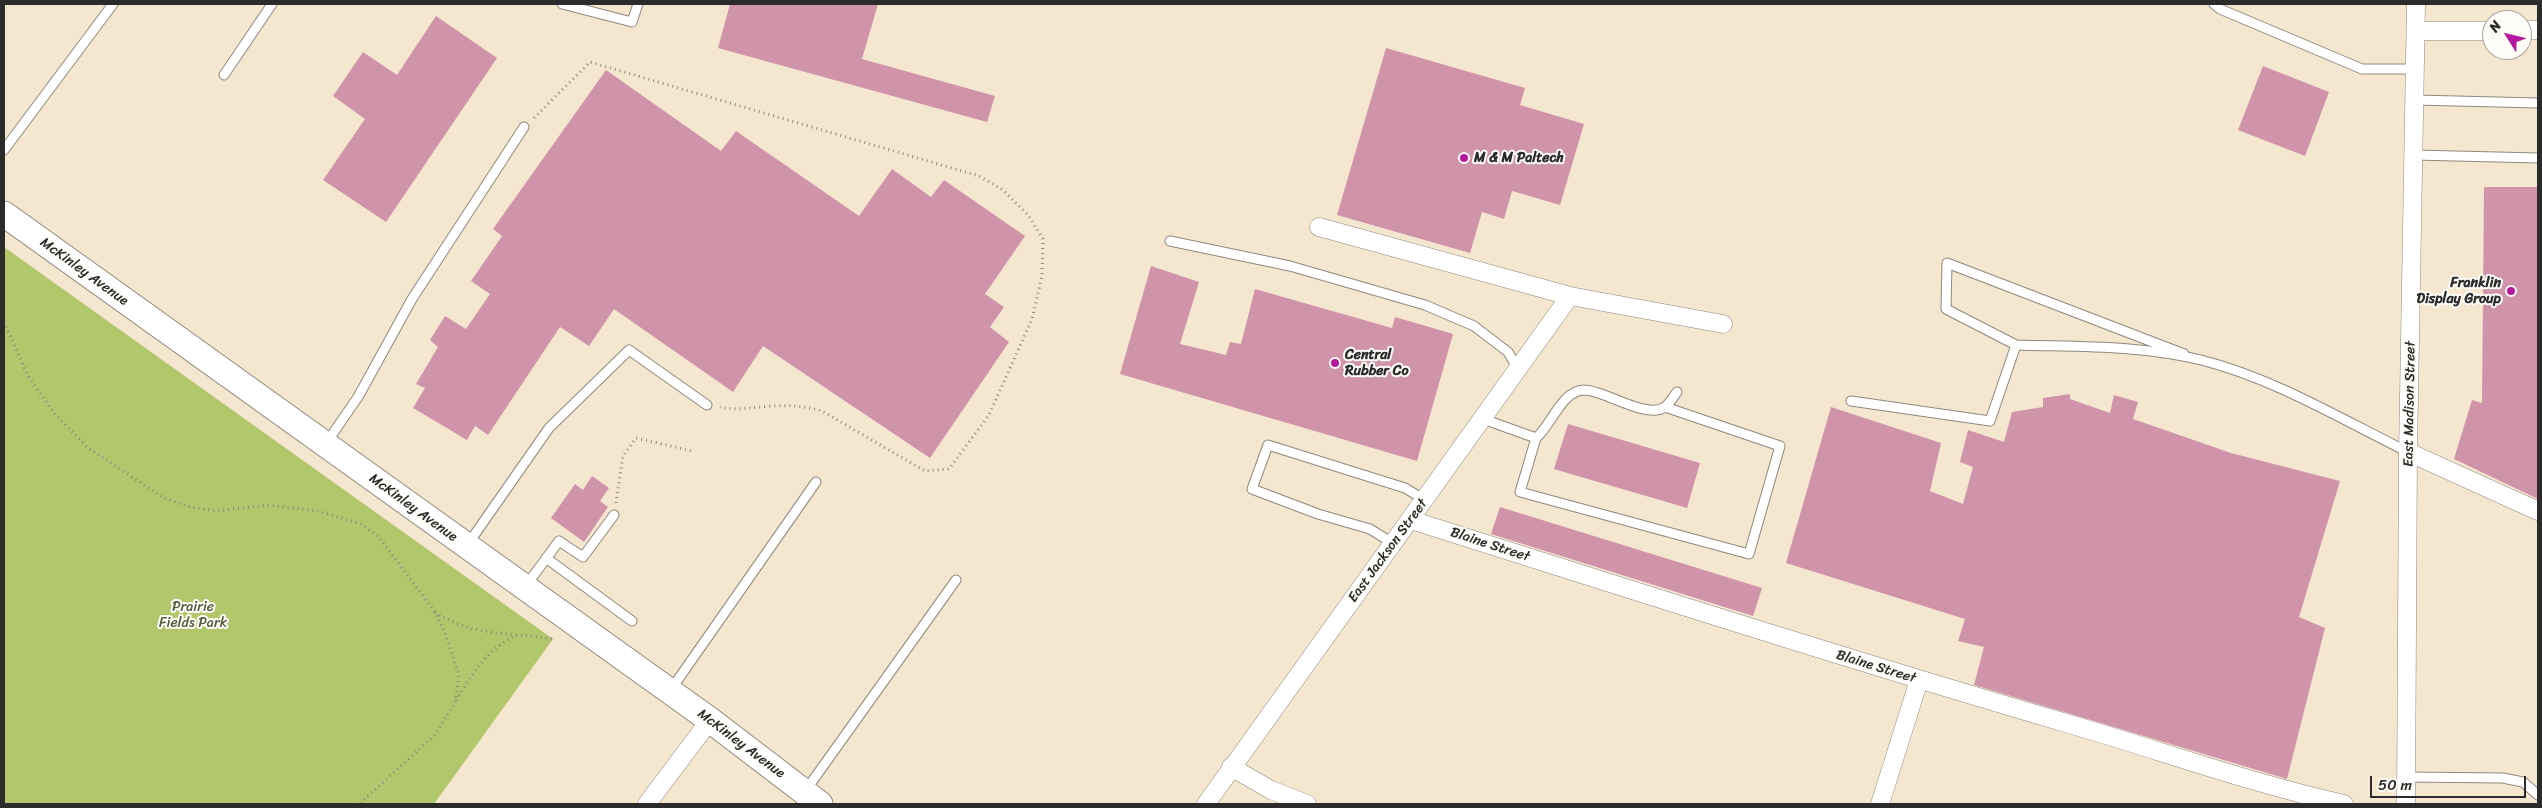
<!DOCTYPE html>
<style>
body{margin:0}
#map{position:relative;width:2542px;height:808px;overflow:hidden;background:#f5e6cf;font-family:Sriracha,sans-serif}
canvas{display:block}
.frame{position:absolute;inset:0;border:5px solid #2b2b2b;pointer-events:none}
.north{position:absolute;left:2482px;top:10px;width:50px;height:50px;box-sizing:border-box;background:#fdfcf7;border:1px solid #a9a8a5;border-radius:50%;rotate:306deg;font-size:14px;font-weight:700;line-height:20px;text-align:center;color:#2b2b2b}
.north::after{content:'';display:block;margin:auto;width:18px;height:22px;background:#b5179e;clip-path:polygon(50% 0,100% 100%,50% 72%,0 100%)}
.scale{position:absolute;left:2370px;top:776px;width:156px;height:22px;box-sizing:border-box;border:2px solid #2b2b2b;border-top:0;padding-left:6px;font-size:15px;line-height:18px;white-space:nowrap;color:#2b2b2b;-webkit-text-stroke:4px #fdfcf7;paint-order:stroke}
</style>
<div id="map">
<canvas width="2542" height="808"></canvas>
<div class="frame"></div>
<div class="north">N</div>
<div class="scale">50 m</div>
</div>
<script>
const context = document.querySelector('canvas').getContext('2d');
context.lineJoin = 'round';
function paint(path, color) { context.fillStyle = color; context.fill(path, 'evenodd'); }
function trace(path, color, width, dash) { context.strokeStyle = color; context.lineWidth = width; context.lineCap = dash ? 'butt' : 'round'; context.setLineDash(dash || []); context.stroke(path); }
function label(font, color, halo, rows, align = 'center') {
  context.font = font + ' Sriracha,sans-serif'; context.lineWidth = 4; context.setLineDash([]); context.textBaseline = 'middle'; context.strokeStyle = halo; context.fillStyle = color; for (const [text, x, y, turn = 0] of rows) {
    context.save(); context.translate(x, y); context.rotate((+turn || 0) * Math.PI / 180); context.textAlign = isNaN(turn) ? turn : align; if (halo) context.strokeText(text, 0, 0); context.fillText(text, 0, 0); context.restore();
  }
}
paint(new Path2D(`
 M 4,247 L 553,639 L 434,804 L 4,804 Z`), '#b2c76b');
paint(new Path2D(`
 M 730,4 L 878,4 L 862,59 L 995,96 L 987,122 L 718,48 Z
 M 436,16 L 497,58 L 386,222 L 323,180 L 365,119 L 333,96 L 363,52 L 397,75 Z
 M 1386,48 L 1525,88 L 1520,105 L 1584,124 L 1560,205 L 1512,191 L 1504,219 L 1482,212 L 1470,253 L 1337,215 Z
 M 2263,66 L 2329,92 L 2305,156 L 2238,130 Z
 M 606,70 L 721,151 L 736,131 L 859,216 L 892,169 L 931,197 L 944,180 L 1025,236 L 985,294 L 1004,307 L 990,327 L 1009,342 L 930,458 L 763,346 L 733,392 L 614,309 L 589,346 L 560,327 L 488,435 L 475,426 L 467,440 L 413,408 L 425,388 L 416,384 L 438,347 L 430,340 L 445,316 L 466,329 L 490,294 L 471,281 L 502,236 L 493,229 Z
 M 2484,187 L 2538,187 L 2538,499 L 2454,459 L 2472,400 L 2482,403 Z
 M 1151,266 L 1199,282 L 1180,344 L 1226,355 L 1230,342 L 1241,344 L 1255,289 L 1392,328 L 1395,317 L 1453,334 L 1417,461 L 1120,374 Z
 M 2070,394 L 2070,399 L 2110,413 L 2114,395 L 2138,402 L 2133,419 L 2231,453 L 2340,481 L 2299,617 L 2325,628 L 2287,779 L 1974,685 L 1984,647 L 1958,641 L 1965,619 L 1786,563 L 1831,407 L 1941,443 L 1930,491 L 1963,504 L 1973,467 L 1960,462 L 1968,430 L 2004,442 L 2012,412 L 2043,407 L 2043,398 Z
 M 1568,424 L 1700,463 L 1687,508 L 1554,469 Z
 M 592,476 L 609,488 L 600,501 L 608,507 L 584,542 L 551,518 L 575,484 L 583,490 Z
 M 1500,507 L 1762,588 L 1753,616 L 1491,534 Z`), '#d094aa');
const lane = new Path2D(`
 M 562,4 L 632,22 L 638,4
 M 2214,4 L 2220,9 L 2362,69 L 2416,69
 M 224,75 L 272,4
 M 2415,100 L 2538,103
 M 4,150 L 113,4
 M 2414,155 L 2538,158
 M 1170,241 L 1290,266 L 1425,305 L 1474,326 L 1508,352 L 1518,369
 M 2016,345 L 1946,309 L 1947,263 L 2184,354
 M 1851,401 L 1990,421 L 2016,345 C 2077,347 2140,345 2201,360 C 2273,378 2341,419 2408,452
 M 1483,419 L 1536,438 C 1552,425 1561,391 1584,390 C 1605,390 1646,420 1665,407 C 1670,403 1674,396 1677,392
 M 1536,438 L 1520,492 L 1749,554 L 1780,446 L 1665,407
 M 327,442 L 358,397 L 412,299 L 524,127
 M 468,544 L 549,428 L 629,350 L 707,405
 M 1394,544 L 1370,529 L 1318,514 L 1252,489 L 1268,445 L 1405,488 L 1425,500
 M 546,558 L 632,621
 M 525,587 L 559,541 L 583,557 L 614,515
 M 670,691 L 816,482
 M 2406,777 L 2503,778 L 2523,782 L 2538,795
 M 806,790 L 956,580`);
const street = new Path2D(`
 M 2522,30 L 2538,30
 M 2417,31 L 2492,31
 M 1319,227 L 1570,296 L 1723,324
 M 2408,452 L 2538,511
 M 1411,520 C 1632,590 1853,661 2076,726 C 2165,752 2253,784 2344,804
 M 1231,767 L 1271,790 L 1307,804
 M 647,804 L 710,720
 M 1206,804 L 1570,296
 M 1880,804 L 1919,680
 M 2406,804 L 2408,452 L 2416,4`);
const secondary = new Path2D(`
 M 4,214 L 710,720 L 820,804`);
trace(lane, '#90887d', 11);
trace(street, '#90887d', 19);
trace(secondary, '#90887d', 27);
trace(new Path2D(`
 M 534,118 L 590,62 L 979,176 L 1003,190 L 1028,215 L 1043,239 L 1042,276 L 1032,319 L 989,415 L 949,469 L 925,471 L 822,411 C 806,406 789,405 771,406 C 753,407 738,411 720,407
 M 4,322 L 28,376 L 55,414 L 87,447 L 162,497 L 190,507 L 216,511 L 267,505 L 318,511 L 361,524 L 378,536 L 435,612 L 445,633 L 459,675 L 455,703 L 435,735 L 359,804
 M 616,503 L 623,456 L 636,438 L 692,451
 M 435,612 C 472,637 511,632 553,639
 M 456,700 C 473,673 488,648 517,635`), '#90887d', 3, [1, 4]);
trace(lane, '#fff', 9);
trace(street, '#fff', 18);
trace(secondary, '#fff', 25);
for (const [x, y, r, color] of [
 [1464,158,5,"#b5179e"],
 [2511,291,5,"#b5179e"],
 [1335,363,5,"#b5179e"]
]) { const dot = new Path2D(); dot.arc(x, y, r, 0, 2 * Math.PI); context.fillStyle = color; context.fill(dot); trace(dot, '#fdfcf7', 2); }
label('bold 14px', '#2b2b2b', '#fdfcf7', [
 ["M & M Paltech",1474,158],
 ["Franklin",2501,283,"right"],
 ["Display Group",2501,299,"right"],
 ["Central",1345,355],
 ["Rubber Co",1345,371]
], 'left');
label('14px', '#2b2b2b', '#fdfcf7', [
 ["McKinley Avenue",84,272,36],
 ["East Madison Street",2410,404,-89],
 ["McKinley Avenue",413,508,36],
 ["Blaine Street",1490,545,18],
 ["East Jackson Street",1388,551,-54],
 ["Blaine Street",1876,667,17],
 ["McKinley Avenue",741,744,37]
]);
label('14px', '#545a3e', '#fdfcf7', [
 ["Prairie",193,607],
 ["Fields Park",193,623]
]);
</script>
